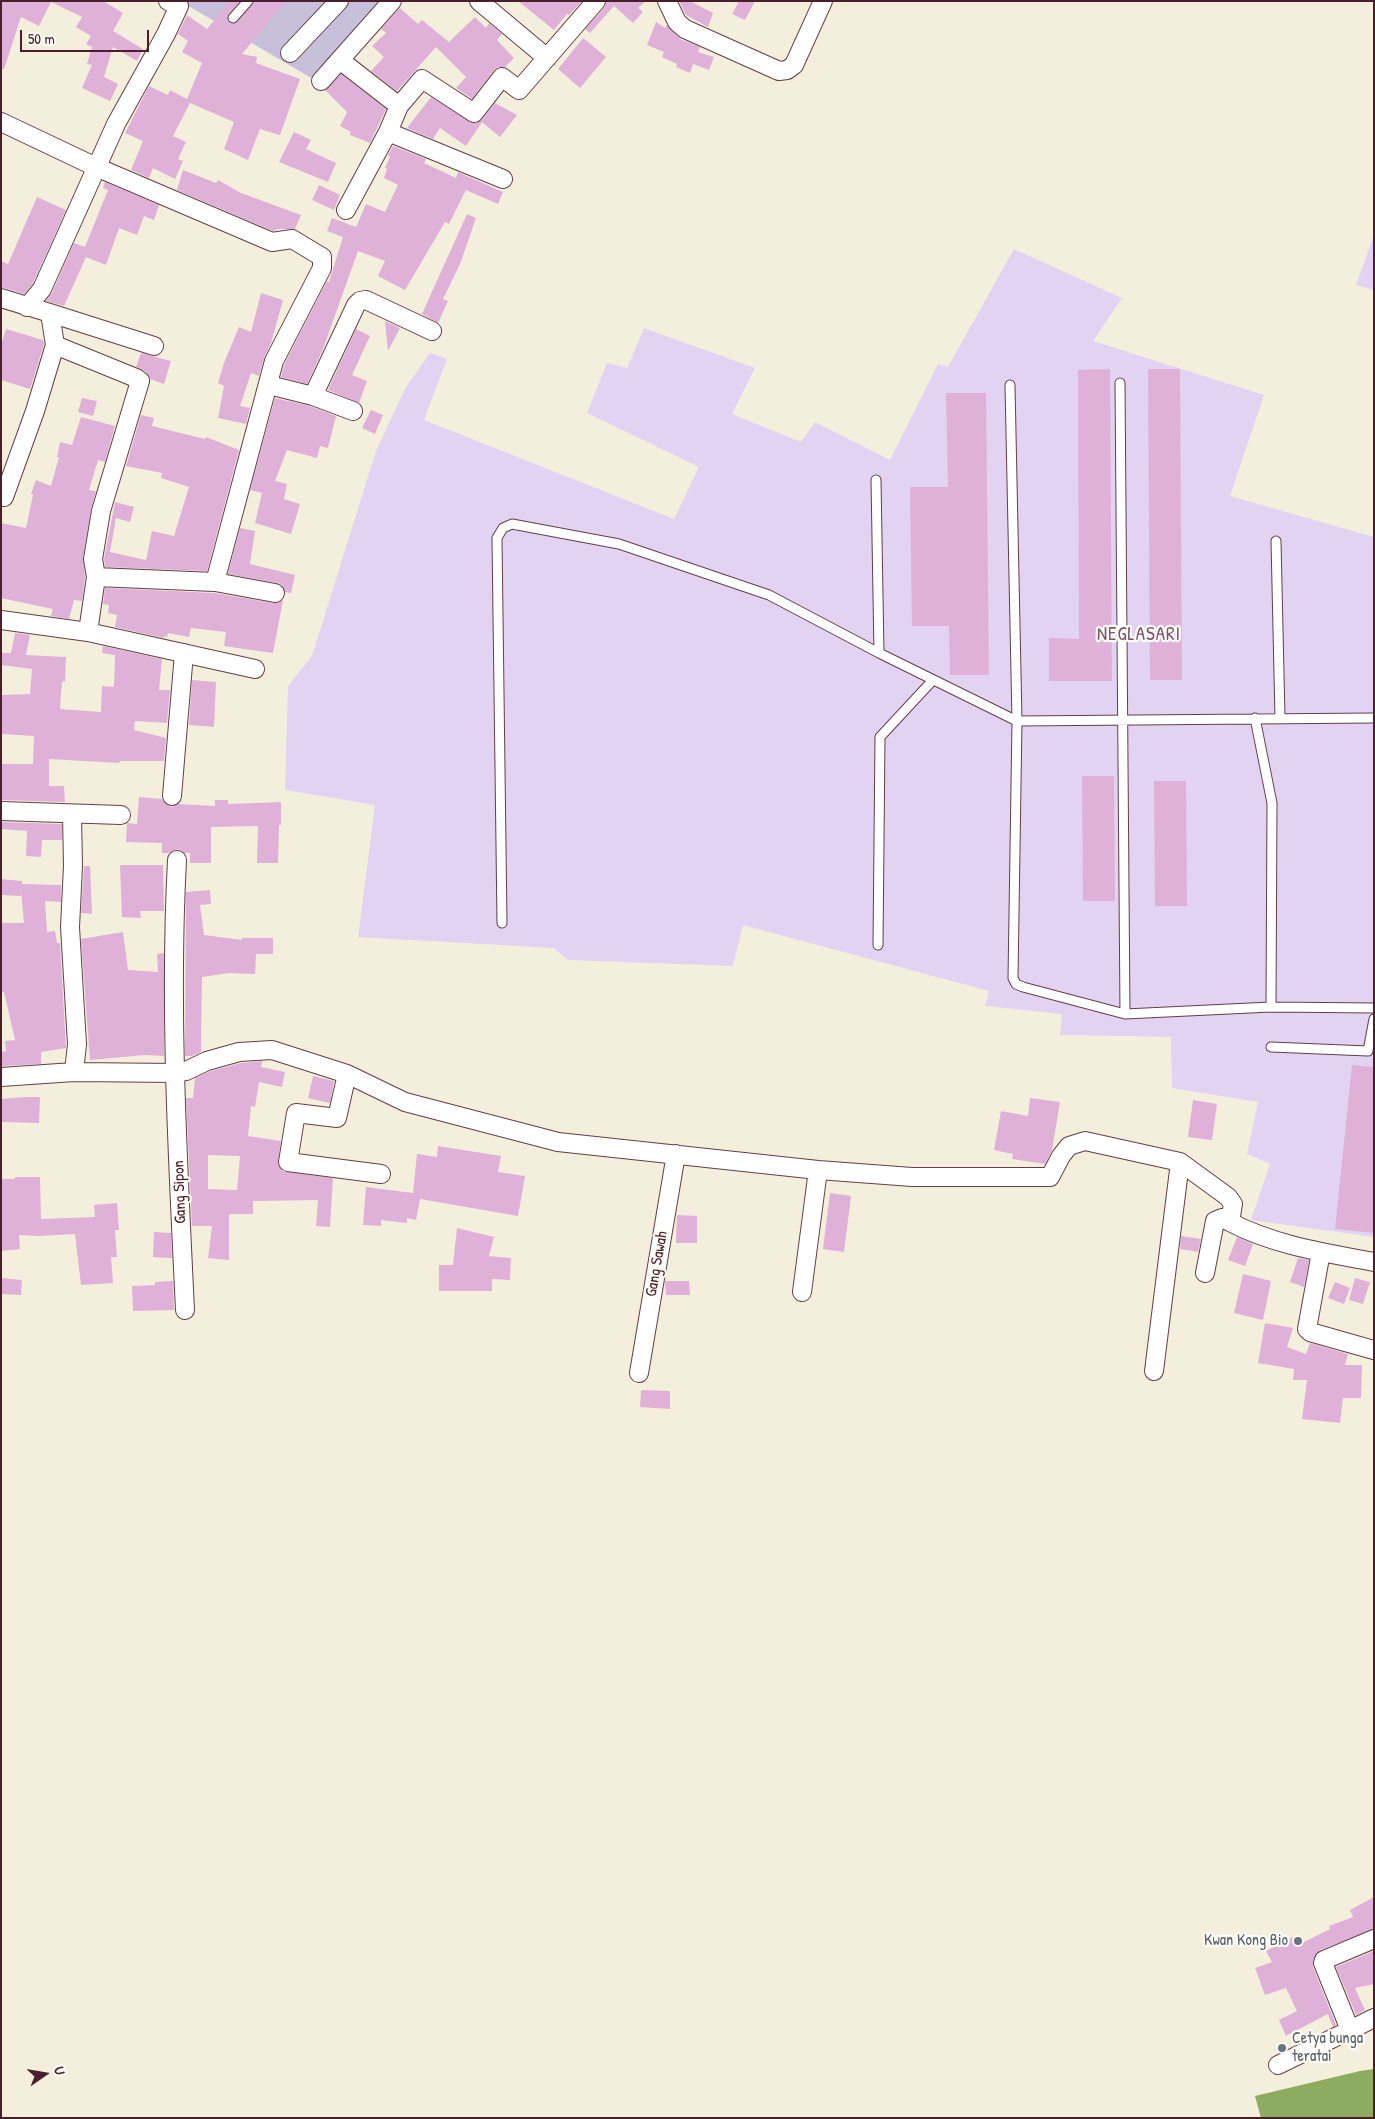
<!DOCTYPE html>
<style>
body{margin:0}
#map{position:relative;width:1375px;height:2119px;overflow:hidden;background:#f4efdd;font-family:"Patrick Hand",sans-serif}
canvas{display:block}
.frame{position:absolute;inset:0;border:2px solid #4a1f2b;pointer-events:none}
.north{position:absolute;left:20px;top:2049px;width:50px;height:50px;-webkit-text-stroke:4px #fdfcf7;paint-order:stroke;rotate:77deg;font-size:14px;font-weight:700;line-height:20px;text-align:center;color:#4a1f2b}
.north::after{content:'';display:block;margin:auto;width:18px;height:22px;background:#4a1f2b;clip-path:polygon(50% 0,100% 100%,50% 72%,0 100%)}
.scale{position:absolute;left:20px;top:30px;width:129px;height:22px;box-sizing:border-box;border:2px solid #4a1f2b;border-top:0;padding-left:6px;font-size:15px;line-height:18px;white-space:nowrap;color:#4a1f2b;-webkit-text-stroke:4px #fdfcf7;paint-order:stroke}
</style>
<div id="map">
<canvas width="1375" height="2119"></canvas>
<div class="frame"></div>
<div class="north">U</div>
<div class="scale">50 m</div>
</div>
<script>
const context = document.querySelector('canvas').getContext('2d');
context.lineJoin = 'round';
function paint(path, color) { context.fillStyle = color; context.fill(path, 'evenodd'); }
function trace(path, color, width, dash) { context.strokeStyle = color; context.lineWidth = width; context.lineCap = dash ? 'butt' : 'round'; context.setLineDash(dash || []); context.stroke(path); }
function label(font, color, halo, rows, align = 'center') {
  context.font = font + ' "Patrick Hand",sans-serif'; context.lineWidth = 4.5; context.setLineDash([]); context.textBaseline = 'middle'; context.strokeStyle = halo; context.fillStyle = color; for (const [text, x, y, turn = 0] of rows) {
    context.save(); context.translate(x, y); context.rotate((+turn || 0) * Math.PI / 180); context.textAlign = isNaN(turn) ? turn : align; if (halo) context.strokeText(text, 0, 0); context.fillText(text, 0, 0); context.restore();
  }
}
paint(new Path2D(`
 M 1374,235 L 1374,290 L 1356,285 Z
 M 1014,249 L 1122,298 L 1093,341 L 1264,395 L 1230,496 L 1374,537 L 1374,1237 L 1251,1220 L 1270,1164 L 1247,1154 L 1258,1102 L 1172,1088 L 1171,1037 L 1060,1035 L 1062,1014 L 985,1006 L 989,991 L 743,925 L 733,966 L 568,960 L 554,948 L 358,937 L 375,805 L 285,790 L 288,686 L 312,656 L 376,451 L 406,387 L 430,353 L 447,359 L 424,420 L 674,519 L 699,467 L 587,413 L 607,363 L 627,368 L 644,328 L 755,368 L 732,414 L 801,442 L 815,422 L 890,460 L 938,364 L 948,367 Z`), '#e3d3f2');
paint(new Path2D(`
 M 180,1 L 386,1 L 325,86 Z`), '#c6c0da');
paint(new Path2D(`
 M 1374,2069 L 1374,2118 L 1261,2118 L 1255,2096 L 1360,2071 Z`), '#8eac60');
paint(new Path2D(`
 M 1,1 L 103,1 L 123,13 L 113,31 L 143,49 L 137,61 L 113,47 L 104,77 L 118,84 L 110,101 L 82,88 L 92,65 L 87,64 L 92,47 L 86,44 L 91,36 L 76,27 L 82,17 L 51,2 L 39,26 L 21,17 L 4,69 L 1,69 Z
 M 230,1 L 239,1 L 227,16 L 229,22 L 232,24 L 238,22 L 254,1 L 286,1 L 242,54 L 257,57 L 256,63 L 300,79 L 280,135 L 260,129 L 248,160 L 224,149 L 234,122 L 190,103 L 173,136 L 186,142 L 178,159 L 183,161 L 175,179 L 153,168 L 149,178 L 131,170 L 143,141 L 125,133 L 149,86 L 168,95 L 170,90 L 187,99 L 202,63 L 182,52 L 188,41 L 178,34 L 187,15 L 207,29 Z
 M 518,1 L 582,1 L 569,15 L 567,14 L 554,30 Z
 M 606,1 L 646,1 L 638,8 L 643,12 L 633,23 L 614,6 L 590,33 L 585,29 L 604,8 Z
 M 679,1 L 690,1 L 713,13 L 708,27 L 686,15 Z
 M 739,1 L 755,1 L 745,20 L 732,14 Z
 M 400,8 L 418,24 L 422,20 L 449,42 L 475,17 L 486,28 L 489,23 L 502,34 L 497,40 L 514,58 L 505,67 L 498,67 L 494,70 L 472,99 L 456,88 L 466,77 L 436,47 L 397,91 L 371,71 L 384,57 L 372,46 L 386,33 L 381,29 Z
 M 656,22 L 665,28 L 667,25 L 680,39 L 700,47 L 698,52 L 714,57 L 709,70 L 693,64 L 690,73 L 676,67 L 677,64 L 662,57 L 664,52 L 647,45 Z
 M 583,38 L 606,57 L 580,88 L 558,69 Z
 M 341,74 L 386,109 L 370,143 L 350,135 L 351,132 L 340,126 L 347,112 L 325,90 Z
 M 431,97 L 473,123 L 482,120 L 495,103 L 517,115 L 500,137 L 482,122 L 466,146 L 440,128 L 433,139 L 407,128 Z
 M 294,132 L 311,140 L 306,149 L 336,163 L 328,182 L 279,162 Z
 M 393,146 L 426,159 L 424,163 L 456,178 L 458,172 L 503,192 L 498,204 L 466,190 L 449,224 L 445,222 L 405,290 L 378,276 L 385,261 L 358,251 L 323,349 L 307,384 L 281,377 L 284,365 L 327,281 L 329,282 L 343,237 L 327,231 L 332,218 L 356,227 L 366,204 L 385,212 L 398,185 L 384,178 L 387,169 L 385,168 L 390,157 L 388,155 Z
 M 183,170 L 216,183 L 218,180 L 241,193 L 301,215 L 295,229 L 278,229 L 273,231 L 177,190 Z
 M 105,182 L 159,205 L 154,220 L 144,216 L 137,235 L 119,228 L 106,265 L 86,257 L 64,306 L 46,301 L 52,293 L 74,243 L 85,247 L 108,190 L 103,188 Z
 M 319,185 L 340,195 L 334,210 L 312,200 Z
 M 37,197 L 66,210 L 33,283 L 24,294 L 1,287 L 1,261 L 8,264 Z
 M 467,214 L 476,218 L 460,264 L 443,299 L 448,301 L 438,323 L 422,314 Z
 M 261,293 L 283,300 L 271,343 L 264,358 L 259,376 L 251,373 L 240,406 L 250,408 L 246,424 L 218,418 L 224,386 L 218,383 L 224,363 L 239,327 L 251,332 Z
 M 385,321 L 400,328 L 388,351 Z
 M 6,329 L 43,340 L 44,344 L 30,389 L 1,380 L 1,345 Z
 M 356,329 L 370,336 L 352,375 L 367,381 L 359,403 L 328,390 Z
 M 141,353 L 171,361 L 164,384 L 150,379 L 146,372 L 136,367 Z
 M 1110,369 L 1112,681 L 1049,681 L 1049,638 L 1079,639 L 1078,370 Z
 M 1148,369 L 1180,369 L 1182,680 L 1150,680 Z
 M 946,393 L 986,393 L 989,675 L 950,675 L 949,626 L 912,626 L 910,487 L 948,487 Z
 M 82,398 L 97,401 L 93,416 L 78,412 Z
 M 275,398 L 310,406 L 336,416 L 328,448 L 320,446 L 317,458 L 287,450 L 275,481 L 287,484 L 284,499 L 300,504 L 291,534 L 255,523 L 262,493 L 250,490 Z
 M 371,410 L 383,415 L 375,434 L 362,428 Z
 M 141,415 L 154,418 L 152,426 L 205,439 L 206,437 L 239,450 L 207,571 L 105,567 L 104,559 L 115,502 L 134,507 L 130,522 L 116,518 L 110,552 L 146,560 L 152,531 L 174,536 L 189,487 L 161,478 L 162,473 L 126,466 Z
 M 81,417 L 115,426 L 105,462 L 98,460 L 89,490 L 96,491 L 91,509 L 83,557 L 85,577 L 82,601 L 74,600 L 69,619 L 51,616 L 53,609 L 1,598 L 1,523 L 26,528 L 33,495 L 31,494 L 36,480 L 51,486 L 59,457 L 57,457 L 60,442 L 72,445 Z
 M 240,528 L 255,531 L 250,564 L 295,575 L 291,593 L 285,592 L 282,585 L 277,583 L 228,574 Z
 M 105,588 L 214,593 L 273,603 L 283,600 L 273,653 L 224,646 L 226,632 L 191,628 L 189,637 L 168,633 L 167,637 L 164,636 L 164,638 L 115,627 L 117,615 L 108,613 L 109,605 L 103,604 Z
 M 15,633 L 30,635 L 26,655 L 66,657 L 65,682 L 62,681 L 60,709 L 101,712 L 102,686 L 114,687 L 115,655 L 102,653 L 103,646 L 162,659 L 159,690 L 170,690 L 167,723 L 135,721 L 134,730 L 166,738 L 164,761 L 120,761 L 119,763 L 49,759 L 49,786 L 64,786 L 65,802 L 1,800 L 1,764 L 33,764 L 34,736 L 1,734 L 1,695 L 30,694 L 32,669 L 1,665 L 1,653 L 11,653 Z
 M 192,680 L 216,682 L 214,727 L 189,725 Z
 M 1082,776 L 1114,776 L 1115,901 L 1083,901 Z
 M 1154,781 L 1186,781 L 1187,906 L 1155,906 Z
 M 139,797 L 162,799 L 166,804 L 172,807 L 178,804 L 215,806 L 215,800 L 228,800 L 228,804 L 281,802 L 281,825 L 279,825 L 278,863 L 257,863 L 258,826 L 211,827 L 211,863 L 190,863 L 190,853 L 184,853 L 178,849 L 169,853 L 162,853 L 162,843 L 126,842 L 127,823 L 137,824 Z
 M 1,822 L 62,824 L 62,840 L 42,840 L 41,857 L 26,856 L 27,831 L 1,829 Z
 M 120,865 L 163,865 L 164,911 L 140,911 L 141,918 L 122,917 Z
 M 84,866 L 90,866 L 92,914 L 81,913 Z
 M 1,879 L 22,881 L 22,884 L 61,885 L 61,902 L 45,901 L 47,932 L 55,931 L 57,943 L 60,943 L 66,1048 L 41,1052 L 41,1064 L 1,1066 L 1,1052 L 6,1051 L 5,1041 L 15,1040 L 4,992 L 1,992 L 1,923 L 24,923 L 21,891 L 21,896 L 1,895 Z
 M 210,890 L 211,904 L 200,905 L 204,935 L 242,940 L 242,938 L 273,938 L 273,954 L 256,954 L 255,974 L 229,973 L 202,977 L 201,1052 L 192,1056 L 185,1056 L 186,892 Z
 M 123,932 L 128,970 L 158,972 L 157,954 L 164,953 L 164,1056 L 145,1055 L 90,1060 L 81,939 Z
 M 262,1061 L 261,1067 L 285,1072 L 282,1087 L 259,1082 L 255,1107 L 251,1106 L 248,1136 L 281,1141 L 278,1161 L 282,1171 L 333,1178 L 330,1227 L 316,1226 L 318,1200 L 253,1201 L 253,1214 L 229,1214 L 229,1260 L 208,1258 L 212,1226 L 192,1226 L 186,1098 L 193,1098 L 195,1078 L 211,1071 L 241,1063 ZM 208,1155 L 240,1156 L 237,1190 L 208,1189 Z
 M 1352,1065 L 1374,1067 L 1374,1233 L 1335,1229 Z
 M 313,1076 L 334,1081 L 330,1103 L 308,1098 Z
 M 25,1097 L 40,1097 L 39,1123 L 1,1122 L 1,1099 Z
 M 1030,1098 L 1060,1102 L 1052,1150 L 1045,1164 L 1012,1159 L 1013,1154 L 994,1150 L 1001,1111 L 1028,1116 Z
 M 1193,1100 L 1217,1104 L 1212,1140 L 1188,1137 Z
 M 438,1146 L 501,1156 L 498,1172 L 525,1176 L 518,1216 L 420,1199 L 416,1220 L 407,1218 L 407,1223 L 381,1220 L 381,1226 L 363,1225 L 366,1187 L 413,1193 L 417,1154 L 437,1157 Z
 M 15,1177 L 40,1177 L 41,1219 L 95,1217 L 94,1205 L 117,1203 L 119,1230 L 115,1230 L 117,1257 L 111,1257 L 113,1283 L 81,1285 L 75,1234 L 39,1236 L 19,1235 L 20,1249 L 1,1251 L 1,1179 L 15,1179 Z
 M 830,1193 L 851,1196 L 844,1252 L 823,1249 Z
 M 677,1215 L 697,1216 L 697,1243 L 676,1243 Z
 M 457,1228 L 494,1237 L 489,1256 L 511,1258 L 510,1280 L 492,1279 L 492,1291 L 439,1291 L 439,1265 L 453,1265 Z
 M 154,1232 L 171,1233 L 172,1258 L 153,1257 Z
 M 1181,1236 L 1201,1239 L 1198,1252 L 1180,1249 Z
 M 1237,1237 L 1253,1244 L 1245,1266 L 1228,1260 Z
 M 1298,1258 L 1309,1260 L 1304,1287 L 1290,1282 Z
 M 1243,1274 L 1271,1281 L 1263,1320 L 1234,1313 Z
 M 1,1278 L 22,1280 L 21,1295 L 1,1294 Z
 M 1355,1278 L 1370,1282 L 1363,1304 L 1349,1300 Z
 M 173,1281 L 174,1310 L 133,1311 L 132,1286 L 155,1285 L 155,1282 Z
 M 665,1281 L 689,1281 L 690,1295 L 666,1295 Z
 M 1335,1282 L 1350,1288 L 1344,1304 L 1328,1298 Z
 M 1265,1323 L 1293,1328 L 1287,1347 L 1306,1354 L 1310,1343 L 1348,1354 L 1345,1365 L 1362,1365 L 1361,1398 L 1343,1398 L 1340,1423 L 1302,1419 L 1307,1380 L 1293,1380 L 1294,1369 L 1258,1363 Z
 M 641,1390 L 670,1391 L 670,1409 L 640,1407 Z
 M 1374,1897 L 1374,1929 L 1320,1950 L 1313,1960 L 1313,1967 L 1336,2025 L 1333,2027 L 1328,2014 L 1286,2036 L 1279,2020 L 1297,2011 L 1286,1988 L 1265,1995 L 1255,1968 L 1272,1962 L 1266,1951 L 1292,1937 L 1296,1946 L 1330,1929 L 1329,1926 L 1353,1917 L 1350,1910 Z
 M 1374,1951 L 1374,1984 L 1355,1988 L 1365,2010 L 1356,2015 L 1336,1967 Z`), '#dfb1d8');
const lane = new Path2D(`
 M 233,18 L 248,1
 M 1010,385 L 1017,721 L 1374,718
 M 876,480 L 879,653
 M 1276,541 L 1280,718
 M 1255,718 L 1272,803 L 1271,1007
 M 502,923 L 497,538 L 503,528 L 512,524 L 619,544 L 769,595 L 879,653 L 1017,721 L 1013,978 L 1016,984 L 1023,987 L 1125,1014 L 1120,383
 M 878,945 L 880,737 L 933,680
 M 1125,1014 L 1271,1007 L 1374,1008
 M 1271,1047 L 1368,1051 L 1374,1019`);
const street = new Path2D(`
 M 479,1 L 547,58
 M 667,1 L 677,22 L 685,29 L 779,71 L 787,70 L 794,65 L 823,1
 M 290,53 L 339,1
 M 341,61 L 399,106 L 388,132 L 346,210
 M 321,81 L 392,1
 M 399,106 L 422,79 L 474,113 L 502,77 L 519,90 L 596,1
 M 1,122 L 96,167 L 272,242 L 292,239 L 322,257 L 322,268 L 274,361 L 215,582
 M 388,132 L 503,179
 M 1,298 L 50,313 L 55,345 L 35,411 L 4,497
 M 27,307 L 42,289 L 116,124 L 166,34 L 179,6 L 168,1
 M 50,313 L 154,346
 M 55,345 L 136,378 L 140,381 L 101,511 L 93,559 L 96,577 L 215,582 L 275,593
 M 269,385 L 313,396 L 353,411
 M 313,396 L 356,305 L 360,301 L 366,300 L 432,331
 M 1,620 L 88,632 L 255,669
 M 88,632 L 96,577
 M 172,796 L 184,653
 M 1,811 L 121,815
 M 72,814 L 73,866 L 70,927 L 77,1044 L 74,1072
 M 177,860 C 169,1010 178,1161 185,1310
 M 347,1074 L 337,1118 L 296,1113 L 288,1162 L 381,1174
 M 1,1077 L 74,1072 L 176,1073 L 186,1071 L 207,1061 L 239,1052 L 272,1050 L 347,1074 L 405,1102 L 558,1142 L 818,1170 L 912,1177 L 1050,1177 L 1061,1156 L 1069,1146 L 1085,1141 L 1180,1162 L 1228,1197 L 1233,1204 L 1230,1222 C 1273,1245 1326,1253 1374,1262
 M 1321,1252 L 1307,1329 L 1310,1332 L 1374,1350
 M 1205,1273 L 1215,1221 L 1222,1218 L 1230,1222
 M 802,1292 L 818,1170
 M 1154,1371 L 1180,1162
 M 639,1373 L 676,1154
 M 1350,2030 L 1374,2018
 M 1278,2065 L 1350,2030 L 1323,1963 L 1324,1960 L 1374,1939`);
trace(lane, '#643e46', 11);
trace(street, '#643e46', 20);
trace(lane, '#fff', 9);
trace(street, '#fff', 18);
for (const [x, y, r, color] of [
 [1298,1941,5,"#6b7280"],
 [1282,2048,5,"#6b7280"]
]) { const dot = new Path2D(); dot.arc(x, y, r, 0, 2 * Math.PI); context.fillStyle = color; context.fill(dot); trace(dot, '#fdfcf7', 2); }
label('16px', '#4a1f2b', '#fdfcf7', [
 ["Gang Sipon",180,1192,-92],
 ["Gang Sawah",657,1264,-80]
]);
label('16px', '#5b616d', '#fdfcf7', [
 ["Kwan Kong Bio",1288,1941],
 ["Cetya bunga",1292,2039,"left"],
 ["teratai",1292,2057,"left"]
], 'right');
context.letterSpacing = '1px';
label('19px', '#7e5268', '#fdfcf7', [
 ["NEGLASARI",1139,635]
]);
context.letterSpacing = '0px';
</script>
